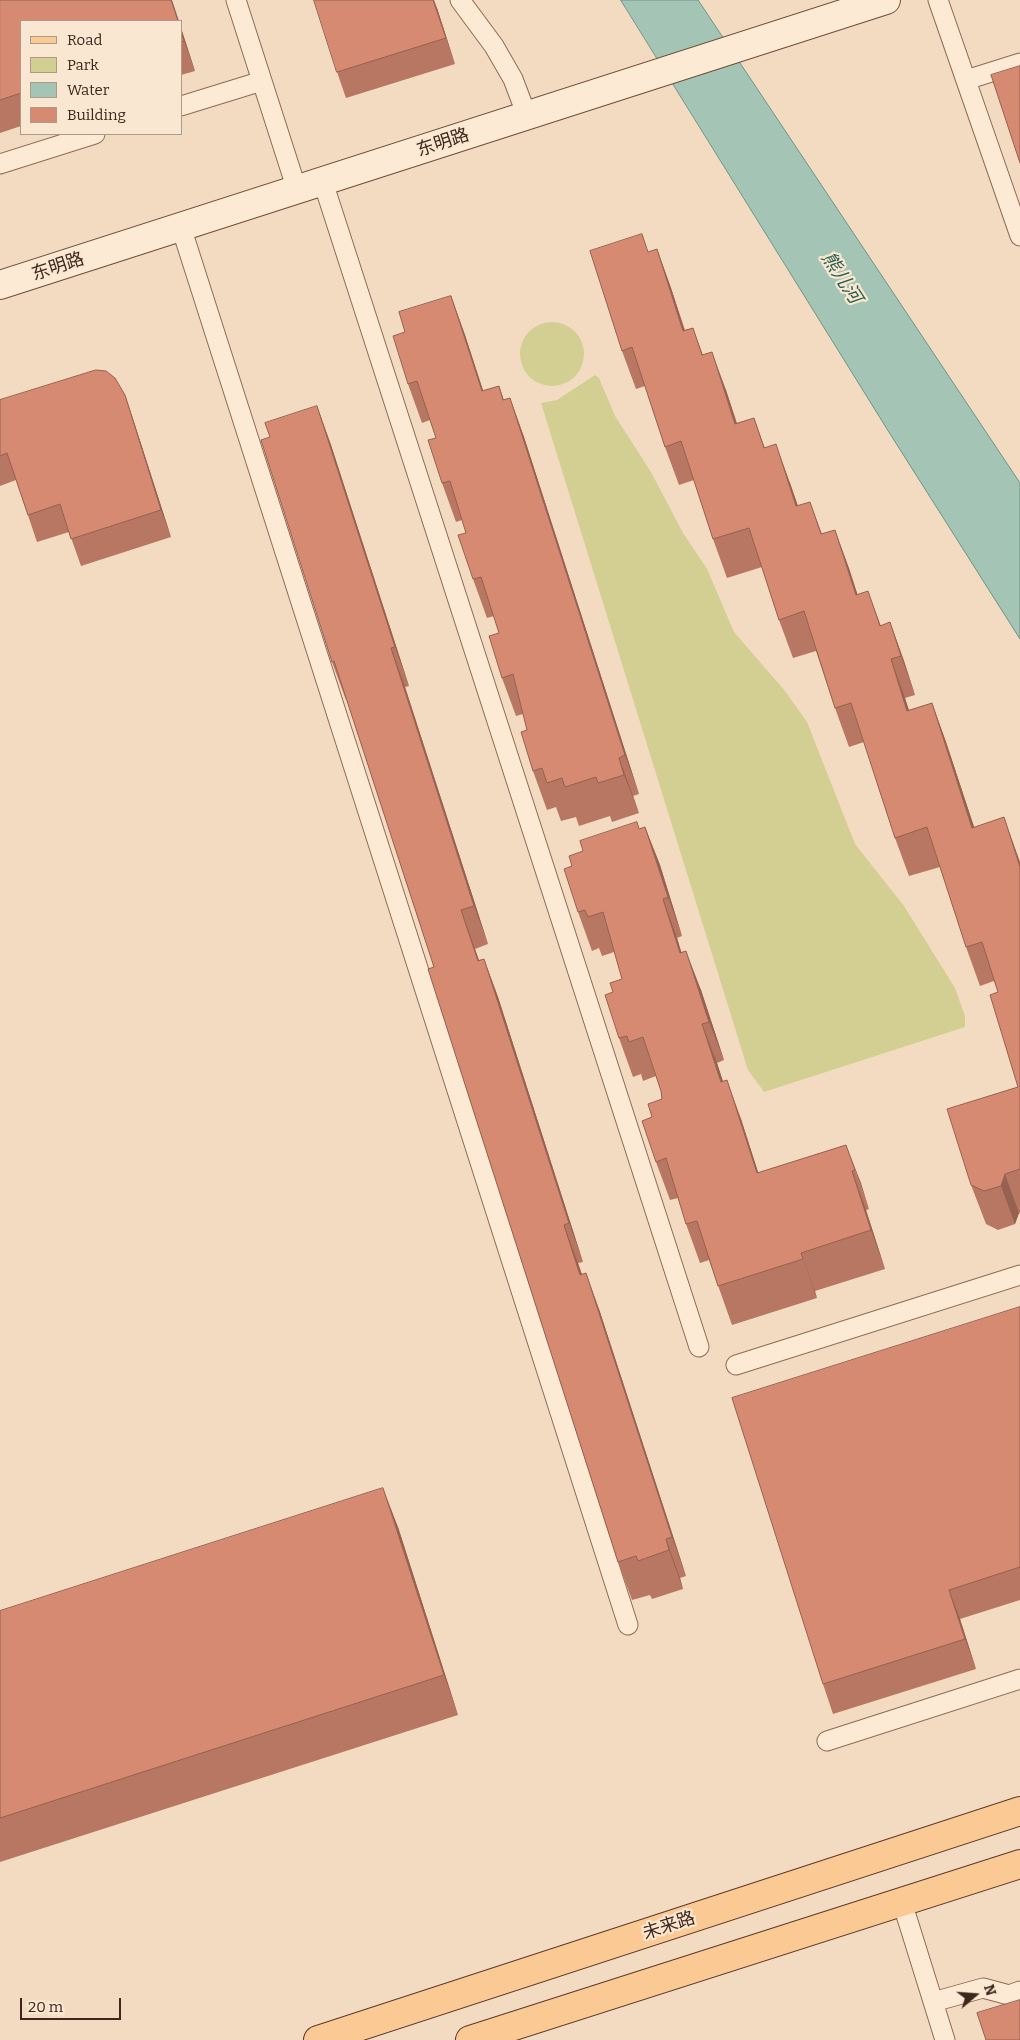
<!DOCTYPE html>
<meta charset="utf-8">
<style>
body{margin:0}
#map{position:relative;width:1020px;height:2040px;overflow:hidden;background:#f3dbc1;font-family:Bitter,serif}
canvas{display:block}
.legend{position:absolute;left:20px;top:20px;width:162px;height:115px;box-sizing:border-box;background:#fae7d1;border:1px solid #ae9a89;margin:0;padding:6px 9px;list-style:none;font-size:15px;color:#3d261c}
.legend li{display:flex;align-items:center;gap:10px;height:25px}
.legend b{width:25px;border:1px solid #ae9a89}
.north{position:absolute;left:950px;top:1970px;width:50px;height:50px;-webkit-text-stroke:4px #fae7d1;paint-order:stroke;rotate:72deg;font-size:14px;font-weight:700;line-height:20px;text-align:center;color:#3d261c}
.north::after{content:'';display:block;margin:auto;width:18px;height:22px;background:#3d261c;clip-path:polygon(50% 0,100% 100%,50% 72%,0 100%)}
.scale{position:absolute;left:20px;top:1998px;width:101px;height:22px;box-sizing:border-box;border:2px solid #3d261c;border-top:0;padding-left:6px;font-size:15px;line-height:18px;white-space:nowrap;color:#3d261c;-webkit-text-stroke:4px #fae7d1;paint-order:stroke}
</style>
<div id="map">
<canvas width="1020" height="2040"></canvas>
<ul class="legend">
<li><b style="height:6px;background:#fbc994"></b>Road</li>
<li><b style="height:14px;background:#d3cf93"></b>Park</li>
<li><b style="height:14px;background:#a4c5b5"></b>Water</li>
<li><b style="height:14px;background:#d68a72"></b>Building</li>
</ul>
<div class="north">N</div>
<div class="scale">20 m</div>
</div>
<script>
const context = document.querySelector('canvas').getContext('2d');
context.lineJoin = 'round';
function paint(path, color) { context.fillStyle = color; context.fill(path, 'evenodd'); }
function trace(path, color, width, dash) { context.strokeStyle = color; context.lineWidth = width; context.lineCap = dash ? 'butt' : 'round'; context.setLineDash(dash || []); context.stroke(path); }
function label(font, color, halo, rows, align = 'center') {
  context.font = font + ' Bitter,"Noto Sans SC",serif'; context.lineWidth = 4.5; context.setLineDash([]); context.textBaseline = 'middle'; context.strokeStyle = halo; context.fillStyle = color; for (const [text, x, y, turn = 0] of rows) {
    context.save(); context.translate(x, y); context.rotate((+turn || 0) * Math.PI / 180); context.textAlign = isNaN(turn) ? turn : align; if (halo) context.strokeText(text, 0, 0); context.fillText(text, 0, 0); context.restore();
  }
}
paint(new Path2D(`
 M520 354a32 32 0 1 1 64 0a32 32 0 1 1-64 0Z
 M 595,375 L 599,378 L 615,416 L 651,472 L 683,533 L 707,569 L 734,632 L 785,691 L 807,722 L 855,844 L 904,906 L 955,988 L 965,1016 L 965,1027 L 764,1092 L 748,1070 L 541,403 L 557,400 Z`), '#d3cf93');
const water = new Path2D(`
 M 621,0 L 698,0 L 1020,483 L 1020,639 L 887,429 Z`);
paint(water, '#a4c5b5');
trace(water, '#699582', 1);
const lane = new Path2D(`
 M 236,0 L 297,190
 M 460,0 L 494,46 L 513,79 L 527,116
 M 938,0 L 1020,236
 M 966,80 L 1020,63
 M 181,106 L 262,81
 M 0,164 L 95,134
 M 323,182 L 699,1347
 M 181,227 L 628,1625
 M 736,1365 L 1020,1275
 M 827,1741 L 1020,1679
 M 902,1902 L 945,2040
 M 933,2002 L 983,1988 L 1009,1995 L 1020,1991`);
const secondary = new Path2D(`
 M 0,285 L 886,0`);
const primary = new Path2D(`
 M 318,2040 L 1020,1811
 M 470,2040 L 1020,1864`);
trace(lane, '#8f6a56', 21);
trace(secondary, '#714b39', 30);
trace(primary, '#5c392b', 30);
trace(lane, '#fdead5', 19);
trace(secondary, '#fdead5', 28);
trace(primary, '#fbc994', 28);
paint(new Path2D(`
 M 0,0 L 21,21 L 21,126 L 0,133 Z
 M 437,8 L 455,64 L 346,98 L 337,72 Z
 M 181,28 L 195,71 L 181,75 Z
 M 657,249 L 671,288 L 685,330 L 693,328 L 703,355 L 726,390 L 737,423 L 754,418 L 765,448 L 790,483 L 798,506 L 810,502 L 822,534 L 835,530 L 857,594 L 881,626 L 890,622 L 904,661 L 915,695 L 905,698 L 909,710 L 932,703 L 946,742 L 974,827 L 1020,862 L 1020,1213 L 1019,1213 L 1015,1224 L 998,1230 L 986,1224 L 971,1185 L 1018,1087 L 998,992 L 994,981 L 980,986 L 966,947 L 940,867 L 909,876 L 895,838 L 864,742 L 849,747 L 835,708 L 816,651 L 793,658 L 779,620 L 762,567 L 727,578 L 713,539 L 694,480 L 679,485 L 665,447 L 645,386 L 636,389 L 622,351 L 649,252 Z
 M 451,296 L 465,335 L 483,391 L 499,386 L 504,400 L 510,398 L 524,437 L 639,794 L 633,796 L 639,813 L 612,822 L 610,816 L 579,826 L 576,817 L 561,821 L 556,807 L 547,810 L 533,771 L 527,730 L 523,714 L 516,716 L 502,678 L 499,633 L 494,616 L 487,618 L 473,579 L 466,533 L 462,520 L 456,522 L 442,483 L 436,438 L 430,420 L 422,423 L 408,384 L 405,332 Z
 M 125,395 L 134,422 L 171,537 L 81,566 L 69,532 L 37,542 L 16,480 L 0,486 L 0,400 Z
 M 317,406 L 331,445 L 409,686 L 405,687 L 488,944 L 475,949 L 479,960 L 484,959 L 498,997 L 583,1262 L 578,1263 L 582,1274 L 586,1273 L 600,1312 L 686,1576 L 680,1578 L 683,1589 L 652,1599 L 650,1595 L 632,1600 L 618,1562 L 434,967 L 347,700 L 346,700 L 332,662 L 270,437 Z
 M 645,827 L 660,865 L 682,936 L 677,938 L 681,953 L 701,990 L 724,1060 L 717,1063 L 723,1082 L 741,1119 L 758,1173 L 846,1145 L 869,1209 L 866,1210 L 885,1269 L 815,1291 L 817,1298 L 732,1325 L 709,1260 L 700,1263 L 686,1224 L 678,1198 L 670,1200 L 656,1162 L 652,1117 L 662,1099 L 661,1091 L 656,1076 L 643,1081 L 641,1074 L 633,1077 L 619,1038 L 613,992 L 622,979 L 614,952 L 602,956 L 599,948 L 592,951 L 578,912 L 572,866 L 583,851 Z
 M 1020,1307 L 1020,1600 L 960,1619 L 976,1669 L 833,1714 L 823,1684 Z
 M 398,1527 L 458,1715 L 0,1862 L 0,1611 Z`), '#b87762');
paint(new Path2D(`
 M 171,0 L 172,0 L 179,21 L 178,21 Z
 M 433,0 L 434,0 L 437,8 L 455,64 L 446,38 Z
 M 181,28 L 195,71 L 184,41 L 181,32 Z
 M 657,249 L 671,288 L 697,370 L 683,331 Z
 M 451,296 L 465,335 L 496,430 L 482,391 Z
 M 712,352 L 726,390 L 749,463 L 735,424 Z
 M 125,395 L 134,422 L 171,537 L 161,510 Z
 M 510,398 L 524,437 L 639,794 L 625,755 Z
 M 317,406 L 331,445 L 409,686 L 395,647 Z
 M 776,444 L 790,483 L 811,545 L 796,506 Z
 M 835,530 L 849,568 L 870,633 L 856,595 Z
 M 868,591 L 882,629 L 880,626 Z
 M 890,622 L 904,661 L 915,695 L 901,656 Z
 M 391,648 L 405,687 L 488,944 L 474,906 Z
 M 891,659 L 905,698 L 921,750 L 907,711 Z
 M 932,703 L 946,742 L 987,866 L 972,828 Z
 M 619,758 L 633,796 L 639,813 L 624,775 Z
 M 1004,817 L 1020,862 L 1020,867 Z
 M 645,827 L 660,865 L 682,936 L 668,897 Z
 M 663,899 L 677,938 L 694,992 L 680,953 Z
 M 461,910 L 475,949 L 492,999 L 478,961 Z
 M 686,951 L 701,990 L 724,1060 L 709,1022 Z
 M 484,959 L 498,997 L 583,1262 L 569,1223 Z
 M 702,1024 L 717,1063 L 736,1121 L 721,1082 Z
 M 727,1080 L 741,1119 L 771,1212 L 757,1173 Z
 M 846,1145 L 861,1183 L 869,1209 L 855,1170 Z
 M 852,1171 L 866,1210 L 885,1269 L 871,1230 Z
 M 1005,1174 L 1019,1213 L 1015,1224 L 1001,1186 Z
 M 564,1225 L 578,1263 L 594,1313 L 580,1275 Z
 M 801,1253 L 815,1291 L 817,1298 Z
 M 586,1273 L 600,1312 L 686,1576 L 672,1537 Z
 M 383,1488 L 398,1527 L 458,1715 L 444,1675 Z
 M 666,1539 L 680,1578 L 683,1589 L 669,1550 Z
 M 949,1590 L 960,1619 L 976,1669 L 965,1639 Z`), '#966150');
const building = new Path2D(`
 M 0,0 L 171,0 L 178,21 L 21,21 L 21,93 L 0,100 Z
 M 314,0 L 433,0 L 446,38 L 337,72 Z
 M 181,32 L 184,41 L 181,42 Z
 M 1020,66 L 1020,163 L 991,75 Z
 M 642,234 L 648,252 L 657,249 L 683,331 L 693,328 L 702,355 L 712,352 L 735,424 L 754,418 L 764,448 L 776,444 L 796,506 L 810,502 L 821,534 L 835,530 L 856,595 L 868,591 L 880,626 L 890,622 L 901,656 L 891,659 L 907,711 L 932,703 L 972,828 L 1004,817 L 1020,867 L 1020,1169 L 1005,1174 L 1001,1186 L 984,1191 L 971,1185 L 947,1109 L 1018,1087 L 990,995 L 998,992 L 982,942 L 966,947 L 927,827 L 895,838 L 851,703 L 835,708 L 804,611 L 779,620 L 749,528 L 713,539 L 681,441 L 665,447 L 632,347 L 622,351 L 590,251 Z
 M 451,296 L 482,391 L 499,386 L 503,400 L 510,398 L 625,755 L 619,758 L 624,775 L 598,783 L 596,777 L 565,787 L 562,778 L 547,783 L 542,768 L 533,771 L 521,732 L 527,730 L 513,674 L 502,678 L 489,636 L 499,633 L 481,577 L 473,579 L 458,535 L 466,533 L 450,481 L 442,483 L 428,440 L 436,438 L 417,381 L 408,384 L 393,336 L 405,332 L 399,312 Z
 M 96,370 L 106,371 L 115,378 L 125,395 L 161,510 L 71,539 L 60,504 L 28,515 L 7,453 L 0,456 L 0,400 Z
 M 317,406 L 395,647 L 391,648 L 474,906 L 461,910 L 478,961 L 484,959 L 569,1223 L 564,1225 L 580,1275 L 586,1273 L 672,1537 L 666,1539 L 669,1550 L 638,1561 L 636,1556 L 618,1562 L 428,969 L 434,967 L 334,661 L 332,662 L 261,440 L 270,437 L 265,423 Z
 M 637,822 L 639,829 L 645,827 L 668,897 L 663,899 L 680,953 L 686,951 L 709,1022 L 702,1024 L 721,1082 L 727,1080 L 757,1173 L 846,1145 L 855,1170 L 852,1171 L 871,1230 L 801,1253 L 803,1259 L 718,1286 L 697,1221 L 686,1224 L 666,1158 L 656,1162 L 642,1121 L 652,1117 L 648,1104 L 662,1099 L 661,1091 L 643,1037 L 629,1042 L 627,1036 L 619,1038 L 605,995 L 613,992 L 610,983 L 622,979 L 603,912 L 588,917 L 585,910 L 578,912 L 564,869 L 572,866 L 569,856 L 583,851 L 580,841 Z
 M 1020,1307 L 1020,1567 L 949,1590 L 965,1639 L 823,1684 L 732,1398 Z
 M 383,1488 L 444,1675 L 0,1818 L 0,1611 Z
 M 1020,2000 L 1020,2040 L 986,2040 L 977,2013 Z`);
paint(building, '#d68a72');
trace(building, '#966150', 1);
label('18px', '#3d261c', '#fae7d1', [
 ["东明路",443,143,-18],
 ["东明路",58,267,-18],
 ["未来路",669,1926,-18]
]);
label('italic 19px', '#295f52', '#fae7d1', [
 ["熊儿河",841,278,57]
]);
</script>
